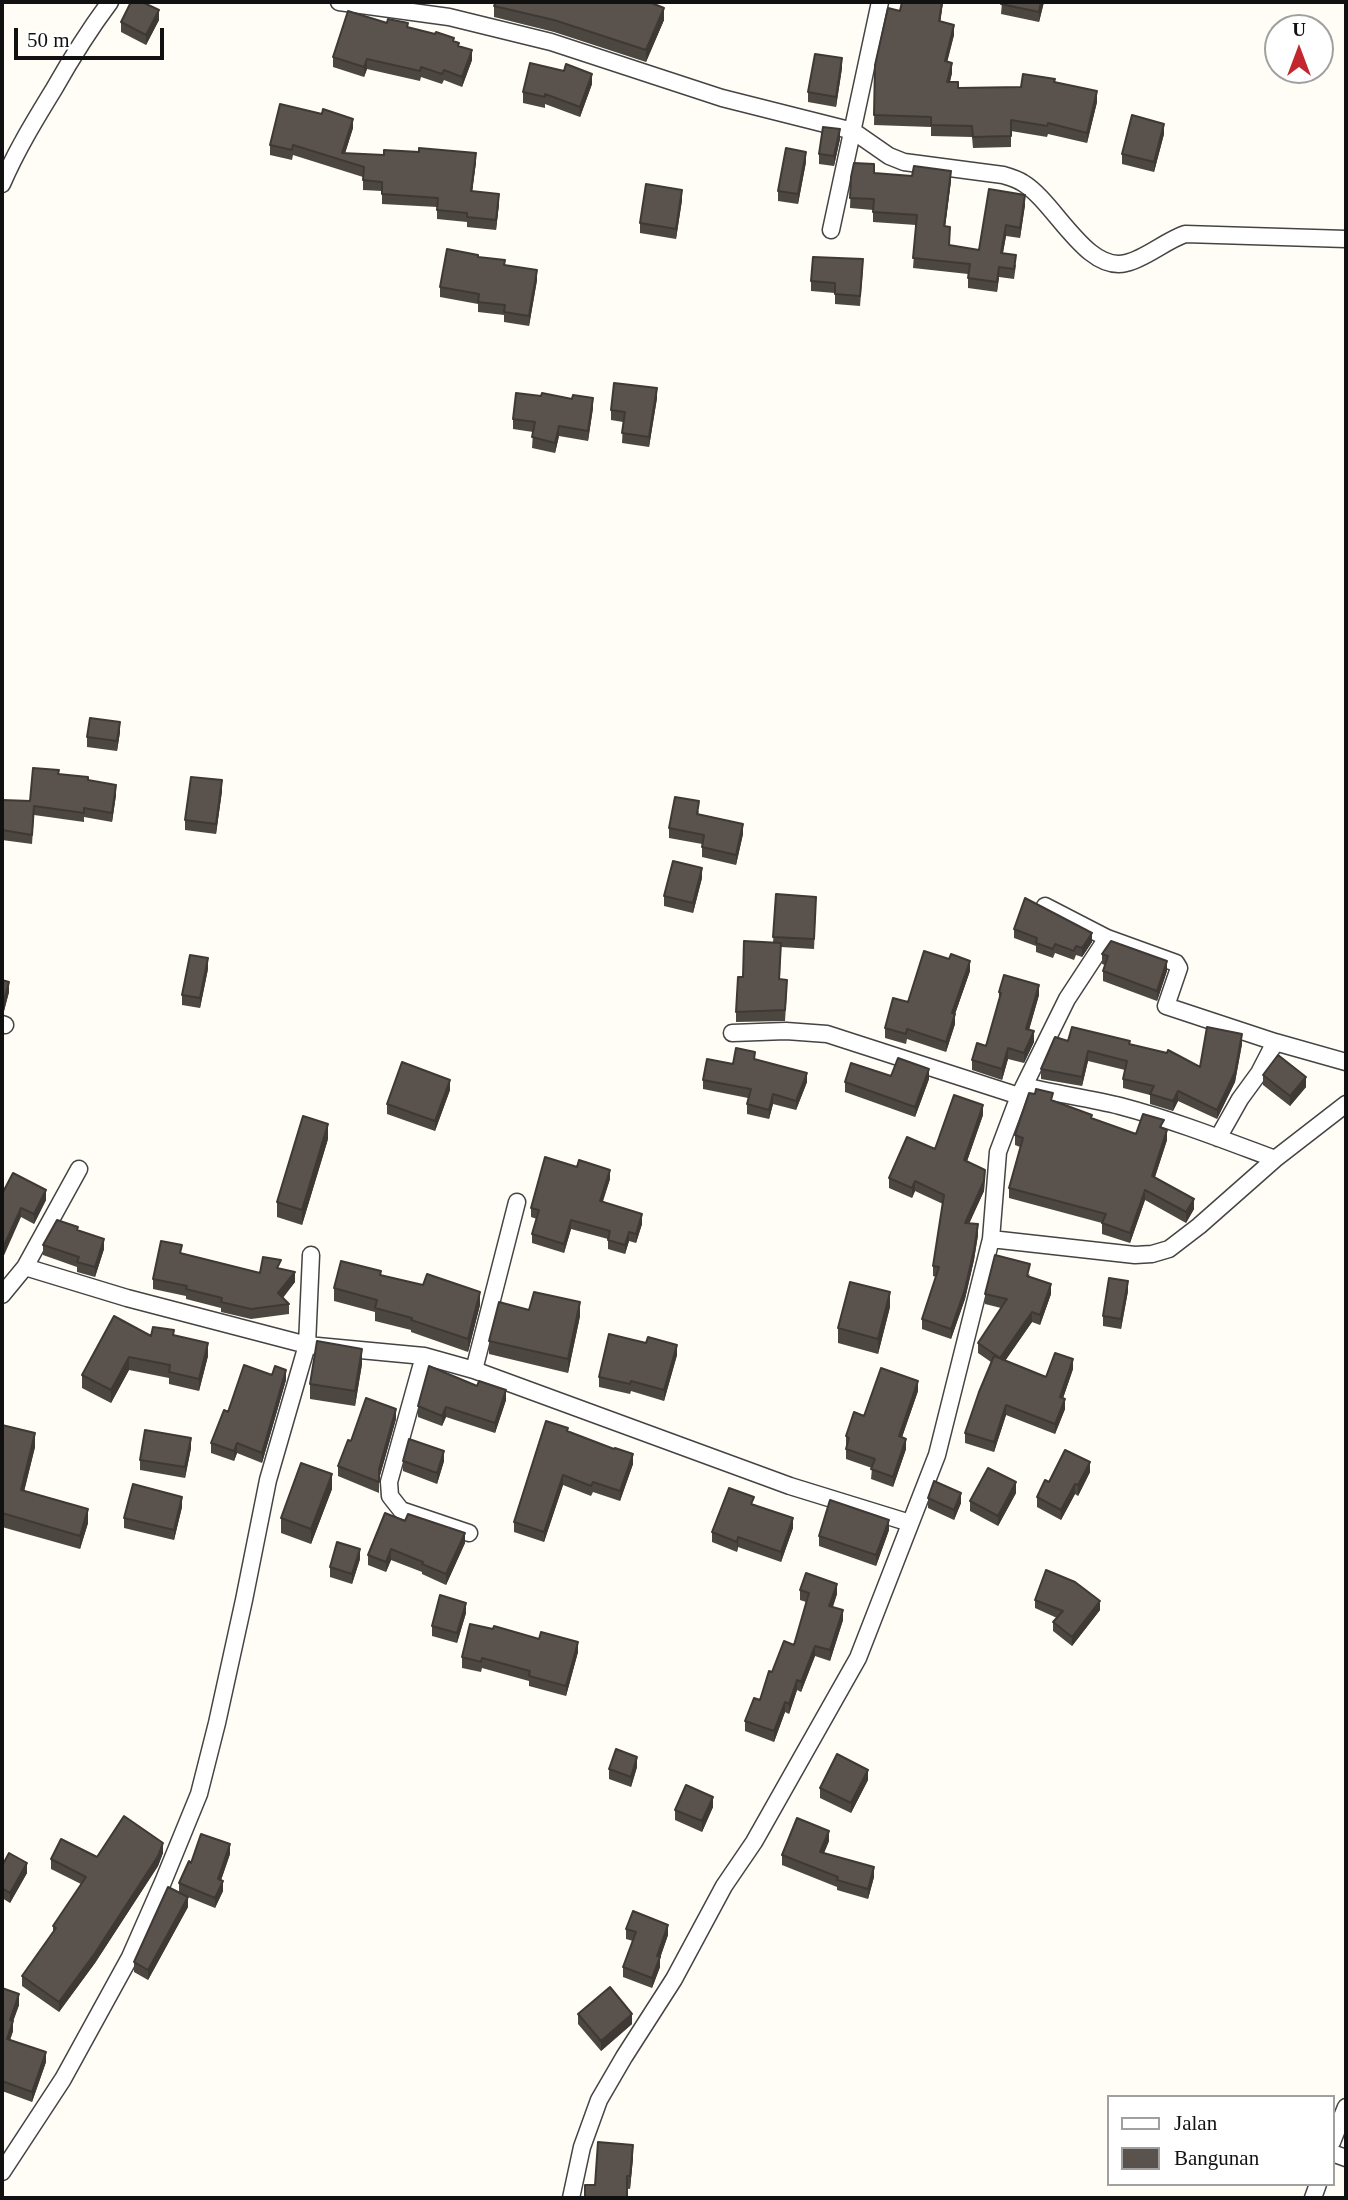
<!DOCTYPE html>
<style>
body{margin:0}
#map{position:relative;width:1348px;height:2200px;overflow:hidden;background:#fffdf5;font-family:Georgia,serif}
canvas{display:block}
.frame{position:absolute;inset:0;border:4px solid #111;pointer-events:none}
.legend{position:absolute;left:1107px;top:2095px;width:228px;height:91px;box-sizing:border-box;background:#fff;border:2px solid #a0a0a0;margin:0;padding:9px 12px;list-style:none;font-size:21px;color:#111}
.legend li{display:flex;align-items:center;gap:14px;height:35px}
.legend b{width:35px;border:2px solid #a0a0a0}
.north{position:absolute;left:1264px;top:14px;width:70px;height:70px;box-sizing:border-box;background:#fff;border:2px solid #a0a0a0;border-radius:50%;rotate:0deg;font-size:19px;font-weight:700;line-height:28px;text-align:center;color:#111}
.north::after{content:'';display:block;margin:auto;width:24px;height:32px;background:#c4262e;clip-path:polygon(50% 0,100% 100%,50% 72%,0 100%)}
.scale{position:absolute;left:14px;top:28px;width:150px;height:32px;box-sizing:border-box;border:4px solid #111;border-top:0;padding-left:9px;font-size:21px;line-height:24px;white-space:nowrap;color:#111;-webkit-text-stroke:5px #fff;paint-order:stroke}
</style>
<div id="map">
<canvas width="1348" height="2200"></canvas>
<div class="frame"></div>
<ul class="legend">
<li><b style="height:9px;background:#fff"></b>Jalan</li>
<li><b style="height:19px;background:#5a524d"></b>Bangunan</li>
</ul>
<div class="north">U</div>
<div class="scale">50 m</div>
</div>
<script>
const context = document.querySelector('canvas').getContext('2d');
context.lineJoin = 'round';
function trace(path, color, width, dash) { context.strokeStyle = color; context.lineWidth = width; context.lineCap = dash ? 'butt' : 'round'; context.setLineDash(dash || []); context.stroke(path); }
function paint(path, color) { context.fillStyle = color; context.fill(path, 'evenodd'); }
const street = new Path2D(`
 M 339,2 L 449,17 L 551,42 L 722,98 L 853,131 L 889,156 L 904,162 L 1003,175 C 1010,177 1017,179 1023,183 C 1055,202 1086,273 1126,263 C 1145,259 1165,241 1185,234 L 1346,239
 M 2,184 C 16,151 35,120 54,89 C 71,59 89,30 110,2
 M 831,230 L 880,2
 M 1045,906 L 1107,938 L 1176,963 L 1179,968 L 1166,1006 L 1275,1042 L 1346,1062
 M 2,1024 L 5,1025
 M 732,1033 L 786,1031 L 827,1034 L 1019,1096 L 1024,1086 C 1056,1094 1088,1098 1120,1106 C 1173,1120 1224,1140 1275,1159
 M 1024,1086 L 1067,999 L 1107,938
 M 1218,1138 L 1240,1099 L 1259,1073 L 1275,1042
 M 79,1169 L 25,1267 L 127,1298 L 307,1345 L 424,1356 L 474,1370 L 790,1486 L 910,1523
 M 991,1239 L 1135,1255 L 1152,1254 L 1169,1249 L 1199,1226 L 1275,1159 L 1346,1104
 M 2,1295 L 25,1267
 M 424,1356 L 389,1482 L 390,1496 L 401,1510 L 469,1533
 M 474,1370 L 517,1202
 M 1332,2142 L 1346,2107
 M 1332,2153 L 1346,2158
 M 2,2172 L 63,2079 L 130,1957 L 163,1882 L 199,1794 L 217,1723 L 244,1600 L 268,1480 L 307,1345 L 311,1255
 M 571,2198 L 582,2147 L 599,2100 L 624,2057 L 674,1979 L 724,1886 L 754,1842 L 858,1658 L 937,1455 L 991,1239 L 998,1152 L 1019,1096
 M 1313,2198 L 1318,2184`);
trace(street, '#444', 19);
trace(street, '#fff', 16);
paint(new Path2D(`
 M 902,2 L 943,2 L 940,22 L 954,35 L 947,61 L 952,73 L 950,82 L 958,88 L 1021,87 L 1055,82 L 1097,102 L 1087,143 L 1048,134 L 1047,137 L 1011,131 L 1011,147 L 973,148 L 972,137 L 931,136 L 931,127 L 874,125 L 875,65 L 900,11 Z
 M 1002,2 L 1044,2 L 1039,22 L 1001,14 Z
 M 494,6 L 664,20 L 646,62 L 554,32 L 494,17 Z
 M 159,20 L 146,45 L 121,32 L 121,22 Z
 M 387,23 L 408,27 L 454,41 L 472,60 L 462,87 L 444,80 L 442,84 L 421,77 L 420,81 L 367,69 L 364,77 L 333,67 L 333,57 Z
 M 842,68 L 836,107 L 808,102 L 808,92 Z
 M 592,84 L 580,117 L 545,104 L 545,108 L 523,103 L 523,92 Z
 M 353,128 L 345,153 L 476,162 L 472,191 L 499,204 L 496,230 L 467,227 L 467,222 L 437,219 L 437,207 L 382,204 L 382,191 L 363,190 L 363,177 L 293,155 L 292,160 L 270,155 L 270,145 Z
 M 1164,134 L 1154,172 L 1122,164 L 1122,154 Z
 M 840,139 L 834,166 L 819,164 L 819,154 Z
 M 806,162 L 798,204 L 778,201 L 778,191 Z
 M 874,173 L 951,181 L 945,226 L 950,237 L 950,245 L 979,250 L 1025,205 L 1020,238 L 1006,236 L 1003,253 L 1016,265 L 1014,279 L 999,277 L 997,292 L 968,288 L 968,274 L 913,268 L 916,225 L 873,222 L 873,210 L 850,208 L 851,177 Z
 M 682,200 L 676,239 L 640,233 L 640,223 Z
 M 478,257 L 505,265 L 537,280 L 529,326 L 504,322 L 504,315 L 478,312 L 478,304 L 440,297 L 440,287 Z
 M 863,269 L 860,306 L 835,304 L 835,293 L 811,291 L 811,281 Z
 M 657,398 L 649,447 L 622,443 L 623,422 L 611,420 L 611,410 Z
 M 593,408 L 588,441 L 559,436 L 555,453 L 532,448 L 533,432 L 513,429 L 513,419 Z
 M 120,732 L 117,751 L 87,747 L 87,737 Z
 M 58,774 L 88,780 L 116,795 L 112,822 L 84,817 L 84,822 L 34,815 L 32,844 L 2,840 L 2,800 L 30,801 Z
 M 222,791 L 216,834 L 185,830 L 185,820 Z
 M 699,811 L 698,814 L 743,834 L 736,865 L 702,857 L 702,844 L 669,838 L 669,828 Z
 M 702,878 L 693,913 L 664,906 L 664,896 Z
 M 776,894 L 816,907 L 814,949 L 781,947 L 780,979 L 787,990 L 785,1021 L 736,1022 L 736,1012 L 773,943 Z
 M 1014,929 L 1092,942 L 1082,957 L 1076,955 L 1074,960 L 1055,953 L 1053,958 L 1036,952 L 1036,946 L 1014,938 Z
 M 1102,954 L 1167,971 L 1157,1001 L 1103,981 L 1103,971 L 1105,965 L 1102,964 Z
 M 208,969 L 200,1008 L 182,1005 L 182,995 Z
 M 970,971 L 955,1014 L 955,1024 L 946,1052 L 907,1039 L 906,1044 L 885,1038 L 885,1028 L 908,1002 Z
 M 2,980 L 9,992 L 4,1011 L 2,1011 Z
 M 999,992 L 1039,995 L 1029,1030 L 1034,1042 L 1024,1063 L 1008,1059 L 1002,1080 L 972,1070 L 972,1060 L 986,1046 L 999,1001 Z
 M 1068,1041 L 1130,1044 L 1200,1067 L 1242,1044 L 1235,1082 L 1217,1119 L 1178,1101 L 1173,1111 L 1150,1104 L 1150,1095 L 1123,1088 L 1123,1079 L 1125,1070 L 1088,1061 L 1082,1086 L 1041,1079 L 1041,1069 Z
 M 755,1059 L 807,1082 L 796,1110 L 773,1104 L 769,1119 L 747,1114 L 747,1104 L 748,1098 L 703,1089 L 703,1080 L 733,1064 Z
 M 1263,1075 L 1306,1087 L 1290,1106 L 1263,1085 Z
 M 891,1076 L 929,1079 L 915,1117 L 845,1092 L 845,1082 Z
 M 450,1090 L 435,1131 L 387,1114 L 387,1104 Z
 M 1053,1101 L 1092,1118 L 1136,1134 L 1164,1129 L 1167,1140 L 1155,1177 L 1194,1209 L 1186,1223 L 1145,1200 L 1130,1243 L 1102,1234 L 1102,1223 L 1009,1198 L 1009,1188 L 1020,1147 L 1015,1145 L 1015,1135 Z
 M 983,1115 L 967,1161 L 985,1180 L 984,1191 L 969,1223 L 978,1235 L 974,1260 L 965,1299 L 951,1339 L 922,1329 L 922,1319 L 936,1277 L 933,1276 L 933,1266 L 943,1204 L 915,1191 L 912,1198 L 889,1188 L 889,1178 L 935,1149 Z
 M 328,1139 L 302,1225 L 277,1217 L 277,1202 Z
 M 610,1179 L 602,1202 L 642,1224 L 636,1243 L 629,1241 L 625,1254 L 608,1249 L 608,1239 L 571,1229 L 564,1253 L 532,1243 L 532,1234 L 537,1219 L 531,1217 L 531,1208 Z
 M 2,1194 L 46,1200 L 34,1224 L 21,1217 Z
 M 78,1230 L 104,1249 L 95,1277 L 77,1272 L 77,1267 L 43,1255 L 43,1245 Z
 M 182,1253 L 260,1273 L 281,1269 L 295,1282 L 283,1298 L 289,1304 L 289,1314 L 251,1319 L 221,1312 L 221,1308 L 186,1299 L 186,1296 L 153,1289 L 153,1279 Z
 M 1030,1274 L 1029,1276 L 1051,1294 L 1040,1325 L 1032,1322 L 1005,1361 L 1046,1377 L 1073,1369 L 1063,1398 L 1065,1409 L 1055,1434 L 1006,1415 L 994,1452 L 965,1443 L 965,1433 L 991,1362 L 978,1353 L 978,1343 L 1001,1308 L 985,1304 L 985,1294 Z
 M 381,1275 L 480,1305 L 468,1352 L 411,1332 L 411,1330 L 375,1321 L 375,1312 L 334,1301 L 334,1288 Z
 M 1128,1291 L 1121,1329 L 1103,1326 L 1103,1316 Z
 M 890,1307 L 878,1354 L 838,1343 L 838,1328 Z
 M 529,1310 L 580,1316 L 568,1373 L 489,1354 L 489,1341 Z
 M 151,1336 L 174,1336 L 208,1356 L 199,1391 L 169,1384 L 169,1378 L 129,1370 L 111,1403 L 82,1388 L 82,1375 Z
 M 646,1343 L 677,1355 L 664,1401 L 631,1391 L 630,1394 L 599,1387 L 599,1377 Z
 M 362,1364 L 355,1406 L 310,1399 L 310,1384 Z
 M 272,1375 L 286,1380 L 262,1463 L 237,1453 L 234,1461 L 211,1453 L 211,1443 L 228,1412 Z
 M 918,1391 L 902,1437 L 906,1449 L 893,1487 L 871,1479 L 872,1468 L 846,1459 L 846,1436 L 864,1416 Z
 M 506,1400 L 495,1433 L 446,1417 L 442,1426 L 418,1417 L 418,1406 Z
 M 396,1419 L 379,1479 L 379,1493 L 338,1476 L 338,1466 L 351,1441 Z
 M 2,1425 L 35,1447 L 24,1491 L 88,1523 L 80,1549 L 2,1527 Z
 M 568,1432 L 633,1464 L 620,1501 L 593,1492 L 591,1496 L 563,1485 L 544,1542 L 514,1532 L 514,1522 Z
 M 191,1448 L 185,1478 L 140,1470 L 140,1460 Z
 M 403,1461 L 444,1461 L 437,1484 L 403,1471 Z
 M 1090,1472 L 1078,1496 L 1075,1494 L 1061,1520 L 1037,1507 L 1037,1497 L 1049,1482 Z
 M 332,1489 L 311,1544 L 281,1533 L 281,1518 Z
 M 1016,1493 L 998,1526 L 970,1511 L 970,1501 Z
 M 928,1498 L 961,1503 L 954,1520 L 928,1508 Z
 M 754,1504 L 793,1528 L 781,1562 L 738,1547 L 737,1552 L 712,1542 L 712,1532 Z
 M 182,1507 L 174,1540 L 124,1528 L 124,1518 Z
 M 405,1521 L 465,1543 L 446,1585 L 422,1574 L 422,1572 L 391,1560 L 386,1572 L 368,1565 L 368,1555 Z
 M 889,1530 L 876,1566 L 819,1546 L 819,1536 Z
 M 360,1559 L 352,1584 L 330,1577 L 330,1567 Z
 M 800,1590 L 837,1594 L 833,1607 L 843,1620 L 830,1661 L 815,1656 L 801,1692 L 797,1690 L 789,1714 L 785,1712 L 774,1742 L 745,1731 L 745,1721 L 760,1700 L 772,1672 L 794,1645 L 806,1602 L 800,1600 Z
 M 1035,1600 L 1100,1610 L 1072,1646 L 1053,1631 L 1053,1622 L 1057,1618 L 1035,1608 Z
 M 466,1613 L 457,1643 L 432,1636 L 432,1626 Z
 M 578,1652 L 566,1696 L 529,1686 L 529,1681 L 482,1668 L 481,1672 L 462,1668 L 462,1657 Z
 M 637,1767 L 631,1787 L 609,1779 L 609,1769 Z
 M 868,1780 L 851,1813 L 820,1798 L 820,1788 Z
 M 713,1807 L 702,1832 L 675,1820 L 675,1810 Z
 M 829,1841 L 824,1853 L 874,1877 L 868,1899 L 837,1890 L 837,1887 L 782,1865 L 782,1855 Z
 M 163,1853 L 158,1866 L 95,1963 L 59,2012 L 22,1986 L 22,1976 L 53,1932 L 53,1926 L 81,1884 L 51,1869 L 51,1859 Z
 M 230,1854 L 221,1880 L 223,1891 L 215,1908 L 188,1897 L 188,1907 L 148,1980 L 134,1972 L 134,1962 L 179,1892 L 179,1883 L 191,1863 Z
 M 2,1866 L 27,1873 L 10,1903 L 2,1898 Z
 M 626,1929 L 668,1935 L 660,1958 L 660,1967 L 652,1988 L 623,1977 L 623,1967 L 633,1941 L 626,1939 Z
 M 2,1988 L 19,2005 L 13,2021 L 13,2031 L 10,2040 L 46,2062 L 32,2102 L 2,2091 Z
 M 578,2014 L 632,2024 L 601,2051 L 578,2024 Z
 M 633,2158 L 630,2189 L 595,2185 Z`), '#4d4742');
paint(new Path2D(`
 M 942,2 L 943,2 L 939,32 L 939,21 Z
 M 1041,2 L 1044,2 L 1039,22 L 1039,12 Z
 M 664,8 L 664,20 L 646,62 L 646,50 Z
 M 159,10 L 159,20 L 146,45 L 146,35 Z
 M 954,25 L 954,35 L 945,71 L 945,61 Z
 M 472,50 L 472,60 L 462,87 L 462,77 Z
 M 842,58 L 842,68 L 836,107 L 836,97 Z
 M 367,59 L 367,69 L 364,77 L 364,67 Z
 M 952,63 L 952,73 L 947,92 L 947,82 Z
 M 592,74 L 592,84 L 580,117 L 580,107 Z
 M 1097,91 L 1097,102 L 1087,143 L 1087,133 Z
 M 353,119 L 353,128 L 342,163 L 342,153 Z
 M 1164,124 L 1164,134 L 1154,172 L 1154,162 Z
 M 840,129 L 840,139 L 834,166 L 834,156 Z
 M 806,152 L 806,162 L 798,204 L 798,194 Z
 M 476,153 L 476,162 L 471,201 L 471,191 Z
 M 951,171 L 951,181 L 944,236 L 944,226 Z
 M 682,190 L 682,200 L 676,239 L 676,229 Z
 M 499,194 L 499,204 L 496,230 L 496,220 Z
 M 1025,195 L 1025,205 L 1020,238 L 1020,228 Z
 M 1006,225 L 1006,236 L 1001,263 L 1001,253 Z
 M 999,267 L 999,277 L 997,292 L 997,282 Z
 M 537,270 L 537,280 L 529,326 L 529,316 Z
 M 657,388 L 657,398 L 649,447 L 649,437 Z
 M 593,398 L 593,408 L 588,441 L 588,431 Z
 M 559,426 L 559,436 L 555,453 L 555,443 Z
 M 120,722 L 120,732 L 117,751 L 117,741 Z
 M 222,780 L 222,791 L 216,834 L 216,824 Z
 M 116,785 L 116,795 L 112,822 L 112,813 Z
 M 743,824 L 743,834 L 736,865 L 736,855 Z
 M 702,868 L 702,878 L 693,913 L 693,903 Z
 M 1092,933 L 1092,942 L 1082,957 L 1082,948 Z
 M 208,958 L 208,969 L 200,1008 L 200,998 Z
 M 970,961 L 970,971 L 955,1014 L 955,1024 L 946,1052 L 946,1042 L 952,1013 Z
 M 1167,961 L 1167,971 L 1157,1001 L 1157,991 Z
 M 9,982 L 9,992 L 4,1011 L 4,1001 Z
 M 1039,985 L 1039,995 L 1026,1040 L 1026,1029 Z
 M 1034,1031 L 1034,1042 L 1024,1063 L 1024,1053 Z
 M 1242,1034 L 1242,1044 L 1235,1082 L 1217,1119 L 1217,1110 Z
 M 1008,1048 L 1008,1059 L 1002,1080 L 1002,1069 Z
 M 1088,1051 L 1088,1061 L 1082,1086 L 1082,1077 Z
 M 929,1069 L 929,1079 L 915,1117 L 915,1107 Z
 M 807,1073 L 807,1082 L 796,1110 L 796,1101 Z
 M 1306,1077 L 1306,1087 L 1290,1106 L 1290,1096 Z
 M 450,1080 L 450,1090 L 435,1131 L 435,1121 Z
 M 1178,1091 L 1178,1101 L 1173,1111 L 1173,1101 Z
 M 773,1094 L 773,1104 L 769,1119 L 769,1110 Z
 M 983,1105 L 983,1115 L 964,1170 L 964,1160 Z
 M 328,1124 L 328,1139 L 302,1225 L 302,1210 Z
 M 1167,1130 L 1167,1140 L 1152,1186 L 1152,1176 Z
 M 610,1170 L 610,1179 L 600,1211 L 600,1201 Z
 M 985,1170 L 984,1191 L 965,1233 L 965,1223 Z
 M 915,1181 L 915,1191 L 912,1198 L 912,1188 Z
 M 46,1190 L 46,1200 L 34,1224 L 34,1214 Z
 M 1145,1190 L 1145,1200 L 1130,1243 L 1130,1233 Z
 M 1194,1199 L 1194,1209 L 1186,1223 L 1186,1212 Z
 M 21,1208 L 21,1217 L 2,1260 L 2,1250 Z
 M 642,1214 L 642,1224 L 636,1243 L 636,1234 Z
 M 571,1220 L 571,1229 L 564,1253 L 564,1244 Z
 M 978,1224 L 978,1235 L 974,1260 L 965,1299 L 951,1339 L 951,1329 Z
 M 629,1232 L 629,1241 L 625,1254 L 625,1245 Z
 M 104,1239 L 104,1249 L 95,1277 L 95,1267 Z
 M 295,1272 L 295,1282 L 278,1303 L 278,1293 Z
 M 1128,1281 L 1128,1291 L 1121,1329 L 1121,1319 Z
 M 1051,1284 L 1051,1294 L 1040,1325 L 1040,1315 Z
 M 480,1292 L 480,1305 L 468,1352 L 468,1339 Z
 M 890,1292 L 890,1307 L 878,1354 L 878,1339 Z
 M 580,1302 L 580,1316 L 568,1373 L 568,1359 Z
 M 1032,1312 L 1032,1322 L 1000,1368 L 1000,1358 Z
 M 208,1343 L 208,1356 L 199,1391 L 199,1379 Z
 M 677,1345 L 677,1355 L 664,1401 L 664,1390 Z
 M 362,1349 L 362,1364 L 355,1406 L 355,1391 Z
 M 129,1357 L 129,1370 L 111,1403 L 111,1390 Z
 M 1073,1359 L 1073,1369 L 1060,1407 L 1060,1397 Z
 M 286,1370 L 286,1380 L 262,1463 L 262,1453 Z
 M 918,1381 L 918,1391 L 899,1446 L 899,1436 Z
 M 506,1390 L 506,1400 L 495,1433 L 495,1423 Z
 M 1065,1399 L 1065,1409 L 1055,1434 L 1055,1424 Z
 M 1006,1405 L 1006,1415 L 994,1452 L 994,1442 Z
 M 446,1407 L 446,1417 L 442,1426 L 442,1416 Z
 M 396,1409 L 396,1419 L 379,1479 L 379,1469 Z
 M 35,1433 L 35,1447 L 21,1504 L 21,1490 Z
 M 191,1438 L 191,1448 L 185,1478 L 185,1467 Z
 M 906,1439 L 906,1449 L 893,1487 L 893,1477 Z
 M 237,1443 L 237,1453 L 234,1461 L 234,1451 Z
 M 444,1451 L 444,1461 L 437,1484 L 437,1473 Z
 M 633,1454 L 633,1464 L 620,1501 L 620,1491 Z
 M 1090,1462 L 1090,1472 L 1078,1496 L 1078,1485 Z
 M 332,1474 L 332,1489 L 311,1544 L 311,1529 Z
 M 563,1475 L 563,1485 L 544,1542 L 544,1532 Z
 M 1016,1482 L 1016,1493 L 998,1526 L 998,1516 Z
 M 1075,1484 L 1075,1494 L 1061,1520 L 1061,1510 Z
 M 961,1493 L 961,1503 L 954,1520 L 954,1510 Z
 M 182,1497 L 182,1507 L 174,1540 L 174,1530 Z
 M 88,1509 L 88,1523 L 80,1549 L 80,1536 Z
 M 793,1518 L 793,1528 L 781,1562 L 781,1552 Z
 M 889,1520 L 889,1530 L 876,1566 L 876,1555 Z
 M 465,1533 L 465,1543 L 446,1585 L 446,1574 Z
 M 738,1537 L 738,1547 L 737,1552 L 737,1542 Z
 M 360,1549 L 360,1559 L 352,1584 L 352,1574 Z
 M 391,1549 L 391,1560 L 386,1572 L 386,1562 Z
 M 837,1584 L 837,1594 L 829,1616 L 829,1606 Z
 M 1100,1601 L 1100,1610 L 1072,1646 L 1072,1637 Z
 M 466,1603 L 466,1613 L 457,1643 L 457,1633 Z
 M 843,1610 L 843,1620 L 830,1661 L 830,1650 Z
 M 578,1642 L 578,1652 L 566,1696 L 566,1686 Z
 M 815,1646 L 815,1656 L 801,1692 L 801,1682 Z
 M 797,1680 L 797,1690 L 789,1714 L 789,1704 Z
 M 785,1702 L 785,1712 L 774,1742 L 774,1731 Z
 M 637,1757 L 637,1767 L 631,1787 L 631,1777 Z
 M 868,1770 L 868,1780 L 851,1813 L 851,1803 Z
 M 713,1797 L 713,1807 L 702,1832 L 702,1821 Z
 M 829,1831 L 829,1841 L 820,1862 L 820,1852 Z
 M 163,1843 L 163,1853 L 158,1866 L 95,1963 L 59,2012 L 59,2002 Z
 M 230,1844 L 230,1854 L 218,1889 L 218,1879 Z
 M 27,1863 L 27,1873 L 10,1903 L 10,1893 Z
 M 874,1867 L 874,1877 L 868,1899 L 868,1889 Z
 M 223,1881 L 223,1891 L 215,1908 L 215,1898 Z
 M 188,1897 L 188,1907 L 148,1980 L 148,1970 Z
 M 668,1925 L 668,1935 L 660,1958 L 660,1967 L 652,1988 L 652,1978 L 657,1956 Z
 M 19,1994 L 19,2005 L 10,2030 L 10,2020 Z
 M 632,2014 L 632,2024 L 601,2051 L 601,2041 Z
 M 13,2021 L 13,2031 L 7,2049 L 7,2039 Z
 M 46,2052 L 46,2062 L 32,2102 L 32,2092 Z
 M 633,2145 L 633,2158 L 630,2189 L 630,2176 Z`), '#3f3936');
const building = new Path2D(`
 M 131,2 L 142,2 L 159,10 L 146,35 L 121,22 Z
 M 496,2 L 649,2 L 664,8 L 646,50 L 554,20 L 494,6 Z
 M 902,2 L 942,2 L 939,21 L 954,25 L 945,61 L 952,63 L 947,82 L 958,82 L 958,88 L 1021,87 L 1023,74 L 1055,79 L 1054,82 L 1097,91 L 1087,133 L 1048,123 L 1047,126 L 1011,120 L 1011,136 L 973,137 L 972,126 L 931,125 L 931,117 L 874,115 L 875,65 L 888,8 L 900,11 Z
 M 1002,2 L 1041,2 L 1039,12 L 1001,4 Z
 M 348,11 L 387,23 L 388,19 L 408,23 L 407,27 L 435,34 L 436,32 L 454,38 L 453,41 L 459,43 L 458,46 L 472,50 L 462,77 L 444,70 L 442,74 L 421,67 L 420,71 L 367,59 L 364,67 L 333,57 Z
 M 815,54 L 842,58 L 836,97 L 808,92 Z
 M 530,63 L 564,71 L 566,64 L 592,74 L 580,107 L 545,94 L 545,97 L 523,92 Z
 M 280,104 L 322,114 L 323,109 L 353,119 L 342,153 L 384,155 L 384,150 L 419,152 L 419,148 L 476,153 L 471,191 L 499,194 L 496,220 L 467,217 L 467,213 L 437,210 L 438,198 L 382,194 L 382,182 L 363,180 L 364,167 L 293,145 L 292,150 L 270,145 Z
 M 1132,115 L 1164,124 L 1154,162 L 1122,154 Z
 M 823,127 L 840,129 L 834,156 L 819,154 Z
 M 786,148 L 806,152 L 798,194 L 778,191 Z
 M 854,163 L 874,164 L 874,173 L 912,176 L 914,166 L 951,171 L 944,226 L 950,227 L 949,245 L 979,250 L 989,189 L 1025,195 L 1020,228 L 1006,225 L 1001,253 L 1016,255 L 1014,269 L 999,267 L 997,282 L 968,278 L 970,264 L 913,258 L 917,215 L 873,212 L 874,199 L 850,198 L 851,177 Z
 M 646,184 L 682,190 L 676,229 L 640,223 Z
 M 447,249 L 478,255 L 478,257 L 505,260 L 504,265 L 537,270 L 529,316 L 504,312 L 505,305 L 478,302 L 479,294 L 440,287 Z
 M 813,257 L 863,259 L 860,296 L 835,294 L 835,283 L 811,281 Z
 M 614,383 L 657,388 L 649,437 L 622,433 L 625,412 L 611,410 Z
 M 516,393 L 541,396 L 542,393 L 572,399 L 573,395 L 593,398 L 588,431 L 559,426 L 555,443 L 532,437 L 535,422 L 513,419 Z
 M 90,718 L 120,722 L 117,741 L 87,737 Z
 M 33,768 L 59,770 L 58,774 L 88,777 L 88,780 L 116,785 L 112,813 L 84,808 L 84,813 L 34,806 L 32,835 L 2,830 L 2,800 L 30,801 Z
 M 191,777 L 222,780 L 216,824 L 185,820 Z
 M 675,797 L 699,801 L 697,814 L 743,824 L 736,855 L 702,847 L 704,835 L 669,828 Z
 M 673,861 L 702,868 L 693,903 L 664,896 Z
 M 776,894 L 816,897 L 814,939 L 773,937 Z
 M 1025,898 L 1092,933 L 1082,948 L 1076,946 L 1074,951 L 1055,944 L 1053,949 L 1036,943 L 1037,938 L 1014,929 Z
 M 744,941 L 781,943 L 779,979 L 787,980 L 785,1010 L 736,1012 L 738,977 L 743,977 Z
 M 1111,941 L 1167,961 L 1157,991 L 1103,971 L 1108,956 L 1102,954 Z
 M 924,951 L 949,959 L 951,954 L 970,961 L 952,1013 L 955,1014 L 946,1042 L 907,1029 L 906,1034 L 885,1028 L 893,998 L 908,1002 Z
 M 190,955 L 208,958 L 200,998 L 182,995 Z
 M 1004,975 L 1039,985 L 1026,1029 L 1034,1031 L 1024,1053 L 1008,1048 L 1002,1069 L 972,1060 L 977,1043 L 986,1046 L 1001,993 L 999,992 Z
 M 2,980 L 9,982 L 4,1001 L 2,1000 Z
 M 1072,1027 L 1130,1041 L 1129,1044 L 1167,1053 L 1168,1050 L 1200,1067 L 1207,1027 L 1242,1034 L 1235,1072 L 1217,1110 L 1178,1091 L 1173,1101 L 1150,1094 L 1154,1086 L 1123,1079 L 1127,1061 L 1088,1051 L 1082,1077 L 1041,1069 L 1055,1037 L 1068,1041 Z
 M 736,1048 L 755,1052 L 754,1059 L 807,1073 L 796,1101 L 773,1094 L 769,1110 L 747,1104 L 751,1089 L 703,1080 L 707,1059 L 733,1064 Z
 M 1278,1055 L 1306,1077 L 1290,1096 L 1263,1075 Z
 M 898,1058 L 929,1069 L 915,1107 L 845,1082 L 851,1063 L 891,1076 Z
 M 402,1062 L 450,1080 L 435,1121 L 387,1104 Z
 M 1036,1089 L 1053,1093 L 1051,1100 L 1092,1115 L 1091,1118 L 1136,1134 L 1143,1114 L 1164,1120 L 1160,1127 L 1167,1130 L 1152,1176 L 1194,1199 L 1186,1212 L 1145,1190 L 1130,1233 L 1102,1223 L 1106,1214 L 1009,1188 L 1023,1138 L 1015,1135 L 1029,1093 L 1035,1094 Z
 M 954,1095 L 983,1105 L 964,1160 L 985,1170 L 984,1181 L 965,1223 L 978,1224 L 974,1250 L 965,1289 L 951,1329 L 922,1319 L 939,1267 L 933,1266 L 944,1195 L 915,1181 L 912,1188 L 889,1178 L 907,1137 L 935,1149 Z
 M 303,1116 L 328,1124 L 302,1210 L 277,1202 Z
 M 545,1157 L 577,1167 L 579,1160 L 610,1170 L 600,1201 L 642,1214 L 636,1234 L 629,1232 L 625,1245 L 608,1240 L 610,1231 L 571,1220 L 564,1244 L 532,1234 L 539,1210 L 531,1208 Z
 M 13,1173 L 46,1190 L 34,1214 L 21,1208 L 2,1250 L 2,1194 Z
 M 57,1220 L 78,1227 L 77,1230 L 104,1239 L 95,1267 L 77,1262 L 79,1257 L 43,1245 Z
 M 161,1241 L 182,1245 L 180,1253 L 260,1273 L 263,1257 L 281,1260 L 277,1268 L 295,1272 L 278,1293 L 289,1304 L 251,1309 L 221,1302 L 222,1298 L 186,1289 L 187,1286 L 153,1279 Z
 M 995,1255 L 1030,1264 L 1027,1276 L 1051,1284 L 1040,1315 L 1032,1312 L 1000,1358 L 978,1343 L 1007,1299 L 985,1294 Z
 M 341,1261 L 381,1271 L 380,1275 L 423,1285 L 427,1274 L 480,1292 L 468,1339 L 411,1320 L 412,1318 L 375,1308 L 377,1300 L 334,1288 Z
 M 1109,1278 L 1128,1281 L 1121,1319 L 1103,1316 Z
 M 850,1282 L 890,1292 L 878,1339 L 838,1328 Z
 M 534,1292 L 580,1302 L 568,1359 L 489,1341 L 499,1302 L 529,1310 Z
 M 114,1316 L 151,1336 L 153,1327 L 174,1330 L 173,1335 L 208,1343 L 199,1379 L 169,1372 L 170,1365 L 129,1357 L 111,1390 L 82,1375 Z
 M 609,1334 L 646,1343 L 648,1337 L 677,1345 L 664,1390 L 631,1381 L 630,1384 L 599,1377 Z
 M 317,1341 L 362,1349 L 355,1391 L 310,1384 Z
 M 1055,1353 L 1073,1359 L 1060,1397 L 1065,1399 L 1055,1424 L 1006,1405 L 994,1442 L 965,1433 L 979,1392 L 994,1356 L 1046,1377 Z
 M 244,1365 L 272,1375 L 275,1366 L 286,1370 L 262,1453 L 237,1443 L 234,1451 L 211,1443 L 224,1410 L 228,1412 Z
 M 429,1366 L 477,1386 L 479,1381 L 506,1390 L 495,1423 L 446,1407 L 442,1416 L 418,1406 Z
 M 881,1368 L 918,1381 L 899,1436 L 906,1439 L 893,1477 L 871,1469 L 875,1459 L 846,1449 L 849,1438 L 846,1436 L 854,1412 L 864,1416 Z
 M 366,1398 L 396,1409 L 379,1469 L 379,1482 L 338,1466 L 348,1440 L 351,1441 Z
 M 546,1421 L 568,1428 L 567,1431 L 614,1449 L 615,1448 L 633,1454 L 620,1491 L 593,1482 L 591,1486 L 563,1475 L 544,1532 L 514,1522 Z
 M 2,1425 L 35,1433 L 21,1490 L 88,1509 L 80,1536 L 2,1513 Z
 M 145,1430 L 191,1438 L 185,1467 L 140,1460 Z
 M 409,1439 L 444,1451 L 437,1473 L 403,1461 Z
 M 1065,1450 L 1090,1462 L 1078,1485 L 1075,1484 L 1061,1510 L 1037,1497 L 1045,1480 L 1049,1482 Z
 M 301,1463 L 332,1474 L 311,1529 L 281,1518 Z
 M 988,1468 L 1016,1482 L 998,1516 L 970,1501 Z
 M 934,1481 L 961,1493 L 954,1510 L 928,1498 Z
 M 133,1484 L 182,1497 L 174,1530 L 124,1518 Z
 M 729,1488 L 754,1497 L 751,1504 L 793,1518 L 781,1552 L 738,1537 L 737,1542 L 712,1532 Z
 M 830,1500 L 889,1520 L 876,1555 L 819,1536 Z
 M 385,1513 L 405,1521 L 408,1514 L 465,1533 L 446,1574 L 422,1564 L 423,1562 L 391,1549 L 386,1562 L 368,1555 Z
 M 337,1542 L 360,1549 L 352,1574 L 330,1567 Z
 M 1046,1570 L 1075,1582 L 1100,1601 L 1072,1637 L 1053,1622 L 1063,1611 L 1035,1600 Z
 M 806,1573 L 837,1584 L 829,1606 L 843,1610 L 830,1650 L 815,1646 L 801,1682 L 797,1680 L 789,1704 L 785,1702 L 774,1731 L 745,1721 L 754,1698 L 760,1700 L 769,1671 L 772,1672 L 784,1641 L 794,1645 L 809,1593 L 800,1590 Z
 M 440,1595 L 466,1603 L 457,1633 L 432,1626 Z
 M 470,1624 L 493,1629 L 494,1626 L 539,1639 L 541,1632 L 578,1642 L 566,1686 L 529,1676 L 530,1671 L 482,1658 L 481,1662 L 462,1657 Z
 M 616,1749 L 637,1757 L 631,1777 L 609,1769 Z
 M 837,1754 L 868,1770 L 851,1803 L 820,1788 Z
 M 686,1785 L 713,1797 L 702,1821 L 675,1810 Z
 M 124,1816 L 163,1843 L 158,1856 L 95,1953 L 59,2002 L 22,1976 L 56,1928 L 53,1926 L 86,1877 L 51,1859 L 61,1839 L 97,1857 Z
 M 797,1818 L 829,1831 L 820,1852 L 874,1867 L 868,1889 L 837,1880 L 838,1877 L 782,1855 Z
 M 201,1834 L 230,1844 L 218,1879 L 223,1881 L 215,1898 L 179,1883 L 189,1861 L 191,1863 Z
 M 9,1853 L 27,1863 L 10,1893 L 2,1888 L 2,1866 Z
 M 168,1887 L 188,1897 L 148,1970 L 134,1962 Z
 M 633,1911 L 668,1925 L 657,1956 L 660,1957 L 652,1978 L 623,1967 L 636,1932 L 626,1929 Z
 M 610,1987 L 632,2014 L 601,2041 L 578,2014 Z
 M 2,1988 L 19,1994 L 10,2020 L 13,2021 L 7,2039 L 46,2052 L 32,2092 L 2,2081 Z
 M 598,2142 L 633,2145 L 630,2176 L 627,2176 L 627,2198 L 585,2198 L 585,2185 L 595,2185 Z`);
paint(building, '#5a524d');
trace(building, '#3f3936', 2);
</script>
